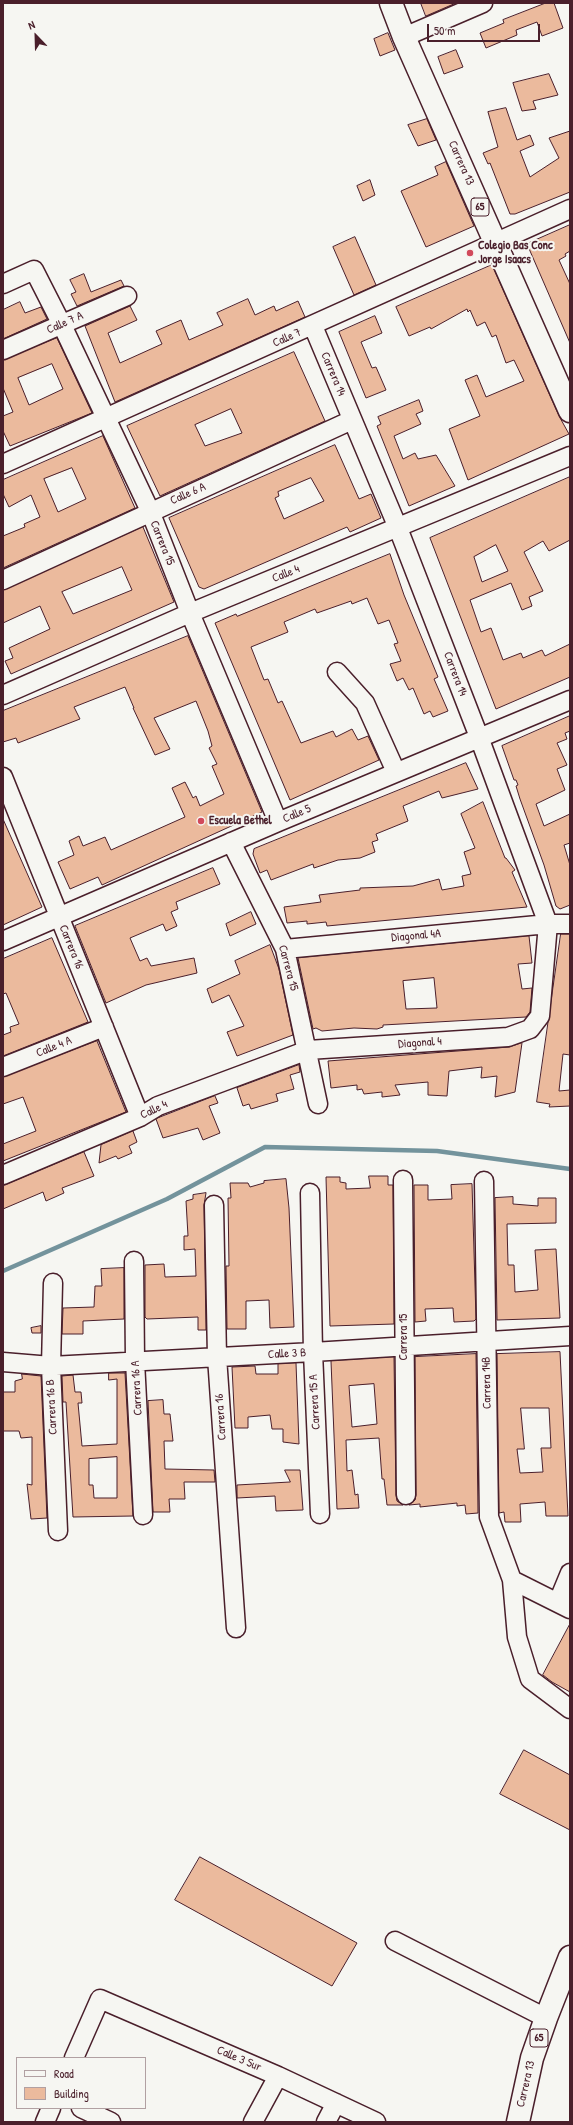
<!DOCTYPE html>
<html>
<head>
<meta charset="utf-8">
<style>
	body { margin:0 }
	#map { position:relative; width:573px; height:2125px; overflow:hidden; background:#f6f6f2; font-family:"Patrick Hand",sans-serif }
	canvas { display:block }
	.frame { position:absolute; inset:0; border:4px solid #4a1f2b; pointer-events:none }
	.legend { position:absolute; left:16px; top:2057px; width:130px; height:52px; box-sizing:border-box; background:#f6f6f2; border:1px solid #b1a0a2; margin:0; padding:5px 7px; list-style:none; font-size:12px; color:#4a1f2b }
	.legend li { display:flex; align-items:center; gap:8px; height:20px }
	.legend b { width:20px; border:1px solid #b1a0a2 }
	.north { position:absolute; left:16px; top:16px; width:40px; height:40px; -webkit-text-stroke:3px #f6f6f2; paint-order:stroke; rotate:337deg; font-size:11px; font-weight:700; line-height:16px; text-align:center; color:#4a1f2b }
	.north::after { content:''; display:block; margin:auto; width:14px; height:18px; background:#4a1f2b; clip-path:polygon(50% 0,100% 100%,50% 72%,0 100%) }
	.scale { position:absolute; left:427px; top:24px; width:113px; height:18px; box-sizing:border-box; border:2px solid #4a1f2b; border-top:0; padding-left:5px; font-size:12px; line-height:14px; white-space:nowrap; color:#4a1f2b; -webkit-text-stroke:3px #f6f6f2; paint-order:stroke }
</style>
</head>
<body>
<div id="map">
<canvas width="573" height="2125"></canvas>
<div class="frame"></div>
<ul class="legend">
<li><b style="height:5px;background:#f6f6f2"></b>Road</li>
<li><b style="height:11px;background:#ebba9d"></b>Building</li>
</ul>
<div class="north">N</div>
<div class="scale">50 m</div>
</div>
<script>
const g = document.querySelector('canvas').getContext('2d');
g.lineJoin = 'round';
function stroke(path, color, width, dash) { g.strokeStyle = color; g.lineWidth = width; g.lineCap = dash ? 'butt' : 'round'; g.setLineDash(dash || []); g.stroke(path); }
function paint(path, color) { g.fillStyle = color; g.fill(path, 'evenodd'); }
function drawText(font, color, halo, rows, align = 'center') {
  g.font = font + ' "Patrick Hand",sans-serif'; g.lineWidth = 4; g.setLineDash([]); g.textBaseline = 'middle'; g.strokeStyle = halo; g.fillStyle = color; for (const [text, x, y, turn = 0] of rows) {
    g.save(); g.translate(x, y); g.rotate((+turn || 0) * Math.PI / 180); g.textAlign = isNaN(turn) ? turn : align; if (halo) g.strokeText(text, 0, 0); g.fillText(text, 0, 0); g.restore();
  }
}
stroke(new Path2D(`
	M3,1271L167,1199L265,1147L437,1151L570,1169`), '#73939c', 4.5);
const building = new Path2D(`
	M421,3H456L426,16Z
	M546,3H554L563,28L542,36L537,22L516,30L517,35L486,48L480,33L504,23L503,20Z
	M388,33L395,50L380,56L374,39Z
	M456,50L463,67L444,74L438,57Z
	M549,74L558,95L533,101L536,109L522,111L513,83Z
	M506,108L517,140L530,135L534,145L520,151L530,177L559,158L549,138L570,131V192L515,214H510L490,163L488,164L483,153L498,147L488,112Z
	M427,119L436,140L418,146L408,125Z
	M446,162L474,226L426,247L401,191L438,175L435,167Z
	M370,180L375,195L363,201L357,186Z
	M570,225V251L565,254L566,256L559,260L570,284V343L527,244Z
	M355,237L376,285L354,295L333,247Z
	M492,265L559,416L569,434L468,480L449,429L480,416L465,380L477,375L486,397L524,381L514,360L506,363L496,335L492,337L485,322L477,326L470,310L468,312L467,309L431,329L430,327L409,336L396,307Z
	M84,274L91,292L121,280L124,286L77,306L71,294L76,292L70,280Z
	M248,299L255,315L274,306L276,311L298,301L305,317L115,402L85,326L130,306L137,320L108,333L120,363L162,344L156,331L181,320L189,340L223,325L217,313Z
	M20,302L25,313L41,307L47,319L3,339V310Z
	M375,316L382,333L361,342L372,368L376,367L386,390L366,398L339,332Z
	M57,338L92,413L10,446L3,431V416L13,412L3,388V360ZM52,364L63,389L29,405L18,378Z
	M294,352L325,421L160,496L127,426ZM231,409L242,433L205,446L195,425Z
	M419,400L423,411L416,414L421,424L394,436L403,459L415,453L418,459L436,455L455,486L409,506L377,426L381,424L378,417Z
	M103,436L135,508L3,568V536L25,527L24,524L40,517L31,495L9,507L3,494V480ZM72,468L86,499L58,512L44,479Z
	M335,445L359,499L371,494L381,518L350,532L347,527L204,589L199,587L169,518ZM311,478L324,501L284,519L275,498L279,496L278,492Z
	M570,477V540L549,551L543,541L524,552L543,591L529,597L532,606L522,610L511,583L470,600L481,632L491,628L503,660L521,653L523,658L542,650L545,656L570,644V677L496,709L430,538ZM496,545L508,571L482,582L474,557Z
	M143,527L174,602L11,674L5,661L13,658L9,648L50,629L40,606L3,623V590ZM122,567L132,590L73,614L62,592Z
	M390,554L404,595L438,677L434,679L448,711L433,717L430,711L424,714L413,688L409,690L403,678L397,681L390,664L401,661L394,644L398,643L389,620L378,624L367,598L352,604L351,601L317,613L315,609L284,622L288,632L251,647L264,680L268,679L278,703L282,701L301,743L333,731L336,737L352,729L358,740L368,736L379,760L290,800L215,623L236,614L237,616Z
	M188,636L262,812L102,885L98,877L70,889L58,862L74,855L69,841L79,836L83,846L105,837L111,850L185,817L172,788L185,782L193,798L196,796L200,806L224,794L212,766L217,764L209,748L212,746L208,731L196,701L154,718L170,749L155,755L133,708H134L125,687L74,707L80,719L18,743L16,738L3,742V711Z
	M570,716V731L565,733L567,739L557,743L567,765L557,769L565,790L536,804L544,826L570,814V843L564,845L570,865V905L560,909L556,906L544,865L520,799L516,786L518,785L516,780H514L502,746Z
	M466,763L478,789L442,798L439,791L403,806L408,821L376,834L378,840L372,842L375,852L360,858L338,860L314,868L313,864L271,880L267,870L260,873L253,854L254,849Z
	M483,802L505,858H506L515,870L512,872L527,907L327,926L326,922L307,924V921L287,923L284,907L321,902L319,895L360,890V888L413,886L439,879L442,890L464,886L462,876L471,874L464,852L475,848L461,814Z
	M3,819L42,907L3,925Z
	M213,868L220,884L176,902L178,909L171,912L177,926L166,931L163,924L130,938L140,961L147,958L151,966L194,958L197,973L146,985L106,1003L75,926Z
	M251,912L256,924L230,936L226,924Z
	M561,934H570V1055L563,1054L559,1091L570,1090V1106L549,1107L550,1104L537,1102Z
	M529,936L532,963L518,964L522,989L532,988L530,1012L526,1017L383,1025V1027L377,1029L354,1028L322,1031L316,1028L313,1029L298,958ZM434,978L437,1008L406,1009L403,981Z
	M52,938L88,1022L3,1056V1035L11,1032L10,1027L19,1024L6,993L3,994V959Z
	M270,945L279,969L293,1035L237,1056L227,1032L244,1026L229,995L212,1003L207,989L240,974L235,961Z
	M97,1041L126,1112L3,1161V1144L36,1131L23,1097L3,1104V1077Z
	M522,1043L515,1092L495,1097L497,1076L481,1078L482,1067L449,1071L447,1096L428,1095V1082L395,1085L400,1095L382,1097V1092L364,1094L362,1089L357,1090V1085L331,1088L328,1061L509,1047Z
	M299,1065L300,1072L290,1075L294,1089L276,1094L278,1101L251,1109L249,1104L243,1106L237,1088Z
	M215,1096L218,1103L209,1106L220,1133L203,1140L198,1128L163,1138L156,1119Z
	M133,1131L137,1142L129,1146L132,1153L118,1159L116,1156L99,1163L101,1145Z
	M84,1152L94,1176L62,1188L64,1193L46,1201L43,1192L3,1209V1186Z
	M369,1176H388V1185H393L394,1324L330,1326L326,1177H340V1182L346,1183V1189L370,1188Z
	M286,1179L289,1208L294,1327L270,1328L269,1300L246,1301V1329H227L226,1266H229L228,1198H231L230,1183H248L250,1187L264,1183V1181Z
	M472,1184L476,1319L474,1321L454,1322L453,1308L425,1309L426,1321L415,1322L414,1185H428V1200L452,1199L451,1185Z
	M206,1193L204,1205L206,1330H198V1317L147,1319L145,1317V1265L164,1264L165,1277L196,1276L195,1249L184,1250V1236H188L186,1201L193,1199V1195Z
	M513,1197V1204L538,1206V1198H556V1223L507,1224L508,1265H514L515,1292L538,1290L535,1250L556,1249L560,1318L497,1320L495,1198Z
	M124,1268V1319L83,1321V1334H62L63,1308L94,1307L95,1286H102L101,1269Z
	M41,1326V1333H32L31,1328Z
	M560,1352L568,1516H546L545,1502L520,1504L521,1522H505L504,1512L499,1513L497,1354ZM521,1408H549L551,1448H541L543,1472L520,1473L517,1449H524Z
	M476,1354L478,1513L466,1514L465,1505L457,1506V1503L420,1507V1504L409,1505L415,1500L416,1495L415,1357Z
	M394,1357L396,1495L397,1501L403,1505H387L384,1479H382L379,1438L346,1440L347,1471L352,1470L355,1495L358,1494L359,1508L337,1509L331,1361ZM374,1384L377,1424L352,1427L349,1386Z
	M296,1363L299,1444L283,1442V1429H272L270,1415L248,1417V1428H235L232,1367L255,1366L256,1374H278V1364Z
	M109,1373H125L133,1516L73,1517L66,1402H63L62,1376L73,1375L75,1392H81L82,1403H78L82,1446L117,1444V1379L109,1380ZM117,1457V1498H94L93,1485H89V1459Z
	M22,1374L41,1376L47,1518L31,1519L27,1484L32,1485V1437L21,1438L19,1431H3V1392H15V1381L22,1379Z
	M163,1400L164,1414H170L173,1441H164L165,1469L214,1470L215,1482H184L185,1499H169L170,1512H153L148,1401Z
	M285,1470H300L303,1510L276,1511L275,1496L237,1498V1485L290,1482Z
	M570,1624V1692L552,1682L543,1675Z
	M524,1750L570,1775V1830L500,1794Z
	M200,1857L357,1943L332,1986L175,1900Z`);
paint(building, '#ebba9d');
stroke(building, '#4a1f2b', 1);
const minor = new Path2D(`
	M404,37L483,3
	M3,284L34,270L62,325L150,511L190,613L278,822
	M3,350L127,296
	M3,464L570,209
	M3,580L352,420
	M337,672L365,703L396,772
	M3,695L190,613L570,456
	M3,777L140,1117
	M231,842L285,949L318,1104
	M3,941L278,822L570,700
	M285,949L548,924H570
	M3,1067L104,1027
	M3,1175L140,1117L158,1106L308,1050L508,1037L530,1029L540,1016L548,924L479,737L398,528L313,326
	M403,1180L406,1495
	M484,1181L489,1517L512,1580L517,1637L530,1679L570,1709
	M310,1193L313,1352L320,1514
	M214,1205L217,1357L236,1628
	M134,1261L135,1361L143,1515
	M53,1283L51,1366L58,1531
	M3,1362L51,1366L313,1352L570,1336
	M512,1580L570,1609
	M558,1602L570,1573
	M395,1941L546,2018
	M74,2058L100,1999L278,2076L376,2122
	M81,2108L111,2122
	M45,2122L51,2108
	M253,2122L278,2076
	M326,2122L336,2103`);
const major = new Path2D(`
	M391,3L404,37L570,411
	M518,2122L532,2058L546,2018L570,1957`);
stroke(minor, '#4a1f2b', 21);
stroke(major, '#4a1f2b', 25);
stroke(minor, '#f6f6f2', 18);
stroke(major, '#f6f6f2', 22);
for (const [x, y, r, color] of [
	[470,253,4,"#d1495b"],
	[201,821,4,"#d1495b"]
]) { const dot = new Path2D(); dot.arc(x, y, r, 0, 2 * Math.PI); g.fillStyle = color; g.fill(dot); stroke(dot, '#f6f6f2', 1.5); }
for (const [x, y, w] of [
	[480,207,18],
	[539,2038,18]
]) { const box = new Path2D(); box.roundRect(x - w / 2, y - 9, w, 18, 3); g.fillStyle = '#f6f6f2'; g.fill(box); stroke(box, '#4a1f2b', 1); }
drawText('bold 11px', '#4a1f2b', null, [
	["65",480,207],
	["65",539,2038]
]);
drawText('12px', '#4a1f2b', '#f6f6f2', [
	["Carrera 13",461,163,66],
	["Calle 7 A",65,323,-24],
	["Calle 7",287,338,-24],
	["Carrera 14",333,374,67],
	["Calle 6 A",188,494,-24],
	["Carrera 15",162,543,68],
	["Calle 4",286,574,-22],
	["Carrera 14",455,674,69],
	["Calle 5",297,814,-23],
	["Diagonal 4A",416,936,-5],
	["Carrera 16",71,947,68],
	["Carrera 15",288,968,75],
	["Diagonal 4",420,1043,-4],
	["Calle 4 A",54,1047,-22],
	["Calle 4",154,1110,-26],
	["Carrera 15",404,1337,-90],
	["Calle 3 B",287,1354,-3],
	["Carrera 14B",487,1383,-91],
	["Carrera 16 A",137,1388,-93],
	["Carrera 15 A",315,1402,-93],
	["Carrera 16 B",52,1407,-93],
	["Carrera 16",221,1417,-94],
	["Calle 3 Sur",239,2059,23],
	["Carrera 13",526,2084,-77]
]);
drawText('bold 12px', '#4a1f2b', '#f6f6f2', [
	["Colegio Bas Conc",478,246],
	["Jorge Isaacs",478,260],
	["Escuela Bethel",209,821]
], 'left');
</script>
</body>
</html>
